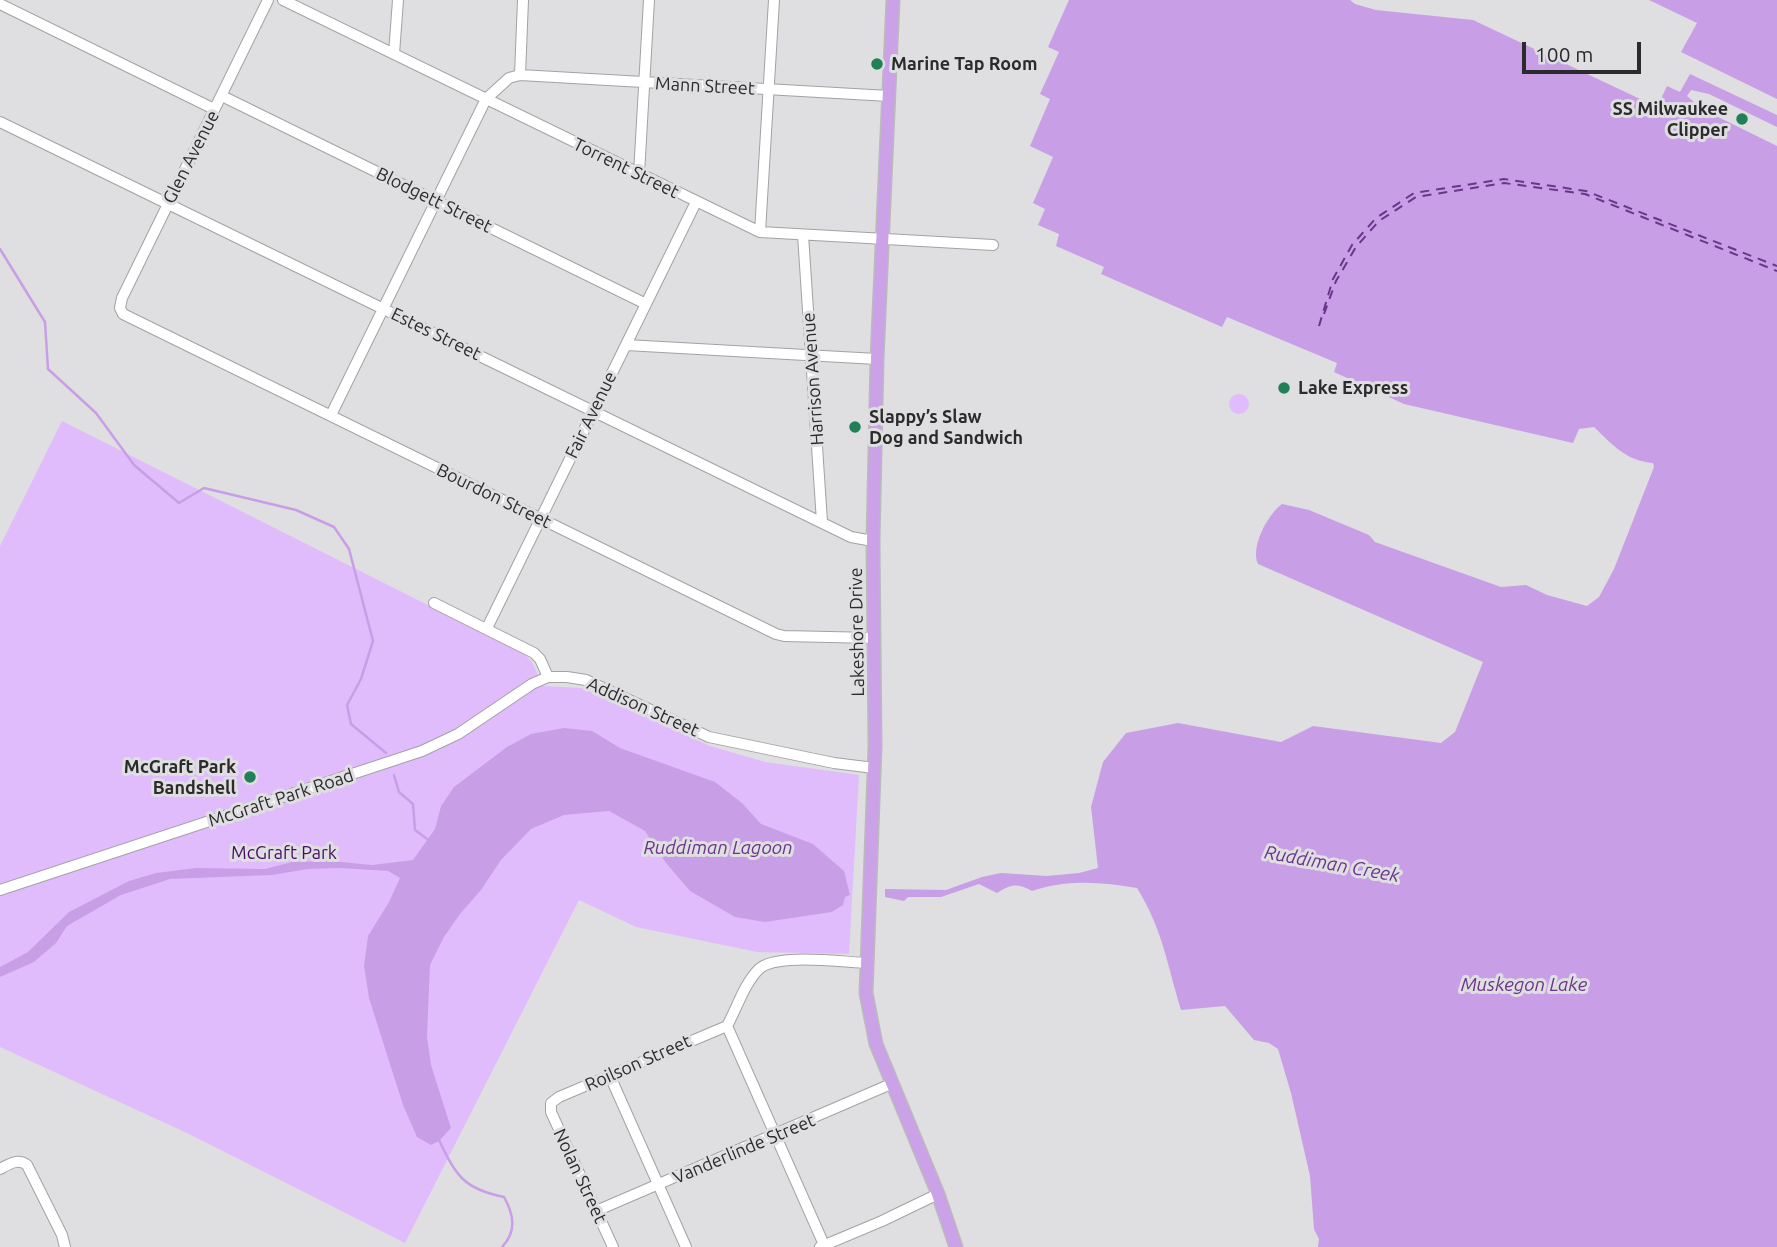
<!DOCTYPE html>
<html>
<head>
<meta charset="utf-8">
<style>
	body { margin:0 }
	#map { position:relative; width:1777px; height:1247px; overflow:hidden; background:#dfdee1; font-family:Ubuntu,sans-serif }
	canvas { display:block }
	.scale { position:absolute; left:1522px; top:42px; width:119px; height:32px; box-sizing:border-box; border:4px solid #2b2b2c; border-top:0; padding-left:9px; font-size:21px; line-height:24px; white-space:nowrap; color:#2b2b2c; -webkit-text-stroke:5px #dfdee1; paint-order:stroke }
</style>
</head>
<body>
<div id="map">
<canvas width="1777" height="1247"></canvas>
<div class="scale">100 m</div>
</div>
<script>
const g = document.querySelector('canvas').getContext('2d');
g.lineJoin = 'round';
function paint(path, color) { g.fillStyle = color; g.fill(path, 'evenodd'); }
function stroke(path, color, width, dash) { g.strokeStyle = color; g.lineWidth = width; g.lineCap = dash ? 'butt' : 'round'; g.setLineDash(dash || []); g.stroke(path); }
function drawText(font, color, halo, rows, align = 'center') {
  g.font = font + ' Ubuntu,sans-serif'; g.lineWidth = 6; g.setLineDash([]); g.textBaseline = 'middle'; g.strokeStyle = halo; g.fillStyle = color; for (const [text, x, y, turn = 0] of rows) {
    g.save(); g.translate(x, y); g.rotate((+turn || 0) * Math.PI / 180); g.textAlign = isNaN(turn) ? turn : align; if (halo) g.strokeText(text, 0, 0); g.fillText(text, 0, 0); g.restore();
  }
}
paint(new Path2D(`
	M1229 404a10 10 0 1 1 20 0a10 10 0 1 1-20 0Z
	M62,421L523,653L532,662L543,686L582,688L710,746L765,762L859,775L849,954L757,952L636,927L579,900L405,1243L189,1134L0,1047V546Z`), '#e1bcfd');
paint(new Path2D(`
	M1069,0H1350L1355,4L1376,10L1473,20L1657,107L1667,86L1680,92L1690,74L1777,115V127L1709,94L1691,90L1687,96L1702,109L1777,146V1247H1318L1319,1239L1314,1229L1310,1176L1291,1093L1278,1049L1269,1043L1254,1040L1225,1006L1181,1010C1167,965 1163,930 1137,888C1103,882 1066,879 1032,891C1017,883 1011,884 997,893L979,884L941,897H908L904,901L885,897V889L946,890L982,877L1001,873L1047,876L1079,873L1098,868L1091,807L1103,762L1126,733L1178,723L1281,742L1313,726L1441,743L1455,732L1483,662L1258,564C1250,547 1268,514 1282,504L1309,510L1369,535L1375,542L1501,587L1526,585L1547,595L1587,606L1599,597L1614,569L1654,467L1653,463C1626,461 1613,445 1594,427L1579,429L1573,443L1404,404L1334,372L1337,363L1227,317L1222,327L1101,274L1104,267L1056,246L1059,234L1038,225L1045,209L1033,203L1053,157L1030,146L1050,99L1040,94L1059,52L1048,47Z
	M1649,0H1777V99L1681,52L1697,23Z
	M564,728L592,731L620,748L715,782L742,803L761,824L813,844L844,871L850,895L845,897L843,905L832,912L765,922L735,917L690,891L666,863L645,831L609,811L564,815L531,829L501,860L481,890L460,914L444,937L430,965L427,1037L431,1065L451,1128L439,1141L431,1145L417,1137L403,1105L369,998L364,966L368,936L389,902L400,878L388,871L339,868L308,869L272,875L170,879L121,895L67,926L56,943L34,962L0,977V967L28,952L69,912L129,881L156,873L196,868L265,869L292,862L331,861L372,865L413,860L435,829L441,806L454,787L507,747L531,734Z`), '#c89fe7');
stroke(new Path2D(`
	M0,249L45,322L48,369L96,413L134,465L179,503L204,488L296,510L334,527L349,549L373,641L361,679L347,705L351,724L386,753
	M394,775L399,792L413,804L415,830L430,841
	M439,1140C456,1176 464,1189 504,1197C514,1215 517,1231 502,1247`), '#c89fe7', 2.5);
stroke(new Path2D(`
	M1324,314L1336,281L1356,247L1379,221L1416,197L1504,183L1585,194L1777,271
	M1319,326L1333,279L1352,245L1376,218L1414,193L1504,179L1586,191L1777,266`), '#6a368a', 2, [9, 7]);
const minor = new Path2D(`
	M268,0L122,298L120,308L123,314L776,634L784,636L874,638
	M283,0L760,232L993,245
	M0,4L214,109
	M394,54L398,0
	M520,75L889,96
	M222,96L646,304
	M0,122L851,537L873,541
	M639,174L649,0
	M760,232L774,0
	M803,235L822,522
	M626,345L877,359
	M331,415L486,99L509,78L520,75L523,0
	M434,603L534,653L540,659L548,677
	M487,628L696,202
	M0,890L422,751L458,734L532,684L548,677H567L586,680L709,737L834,763L874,768
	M610,1076L686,1247
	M0,1169C9,1164 18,1158 27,1165L62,1235L65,1247
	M596,1211L891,1084
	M613,1247L551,1112V1103L559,1097L727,1026
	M820,1247L882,1221L938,1194
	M825,1247L727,1026C737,1008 744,984 759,969C775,953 842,962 866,963`);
const major = new Path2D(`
	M893,0L877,359L873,541L875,746L866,993L876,1044L938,1194L956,1247`);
stroke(minor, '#a3a1a4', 12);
stroke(major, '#bbb', 15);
stroke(minor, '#fff', 10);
stroke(major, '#cba1e7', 12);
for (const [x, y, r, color] of [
	[877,64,7,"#218057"],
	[1742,119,7,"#218057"],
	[1284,388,7,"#218057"],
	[855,427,7,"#218057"],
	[250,777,7,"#218057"]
]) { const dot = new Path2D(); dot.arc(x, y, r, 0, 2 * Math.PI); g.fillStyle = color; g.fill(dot); stroke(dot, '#dfdee1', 2.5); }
drawText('bold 18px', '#2b2b2c', '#dfdee1', [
	["Marine Tap Room",891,64],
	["SS Milwaukee",1728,109,"right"],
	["Clipper",1728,130,"right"],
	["Lake Express",1298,388],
	["Slappy’s Slaw",869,417],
	["Dog and Sandwich",869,438],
	["McGraft Park",236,767,"right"],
	["Bandshell",236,788,"right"]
], 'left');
drawText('18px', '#2b2b2c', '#dfdee1', [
	["Mann Street",705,86,3],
	["Glen Avenue",191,157,-63],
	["Torrent Street",626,168,26],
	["Blodgett Street",434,200,26],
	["Estes Street",436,334,26],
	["Harrison Avenue",813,379,-94],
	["Fair Avenue",591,415,-64],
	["Bourdon Street",494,496,26],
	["Lakeshore Drive",857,632,-91],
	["Addison Street",643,707,24],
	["McGraft Park Road",281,798,-18],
	["Roilson Street",638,1063,-24],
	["Vanderlinde Street",744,1149,-23],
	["Nolan Street",580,1176,65]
]);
drawText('18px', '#460e63', '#dfdee1', [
	["McGraft Park",284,853]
]);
drawText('italic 19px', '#6a368a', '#dfdee1', [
	["Ruddiman Lagoon",718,848],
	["Ruddiman Creek",1332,864,10],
	["Muskegon Lake",1524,985]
]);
</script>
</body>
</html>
